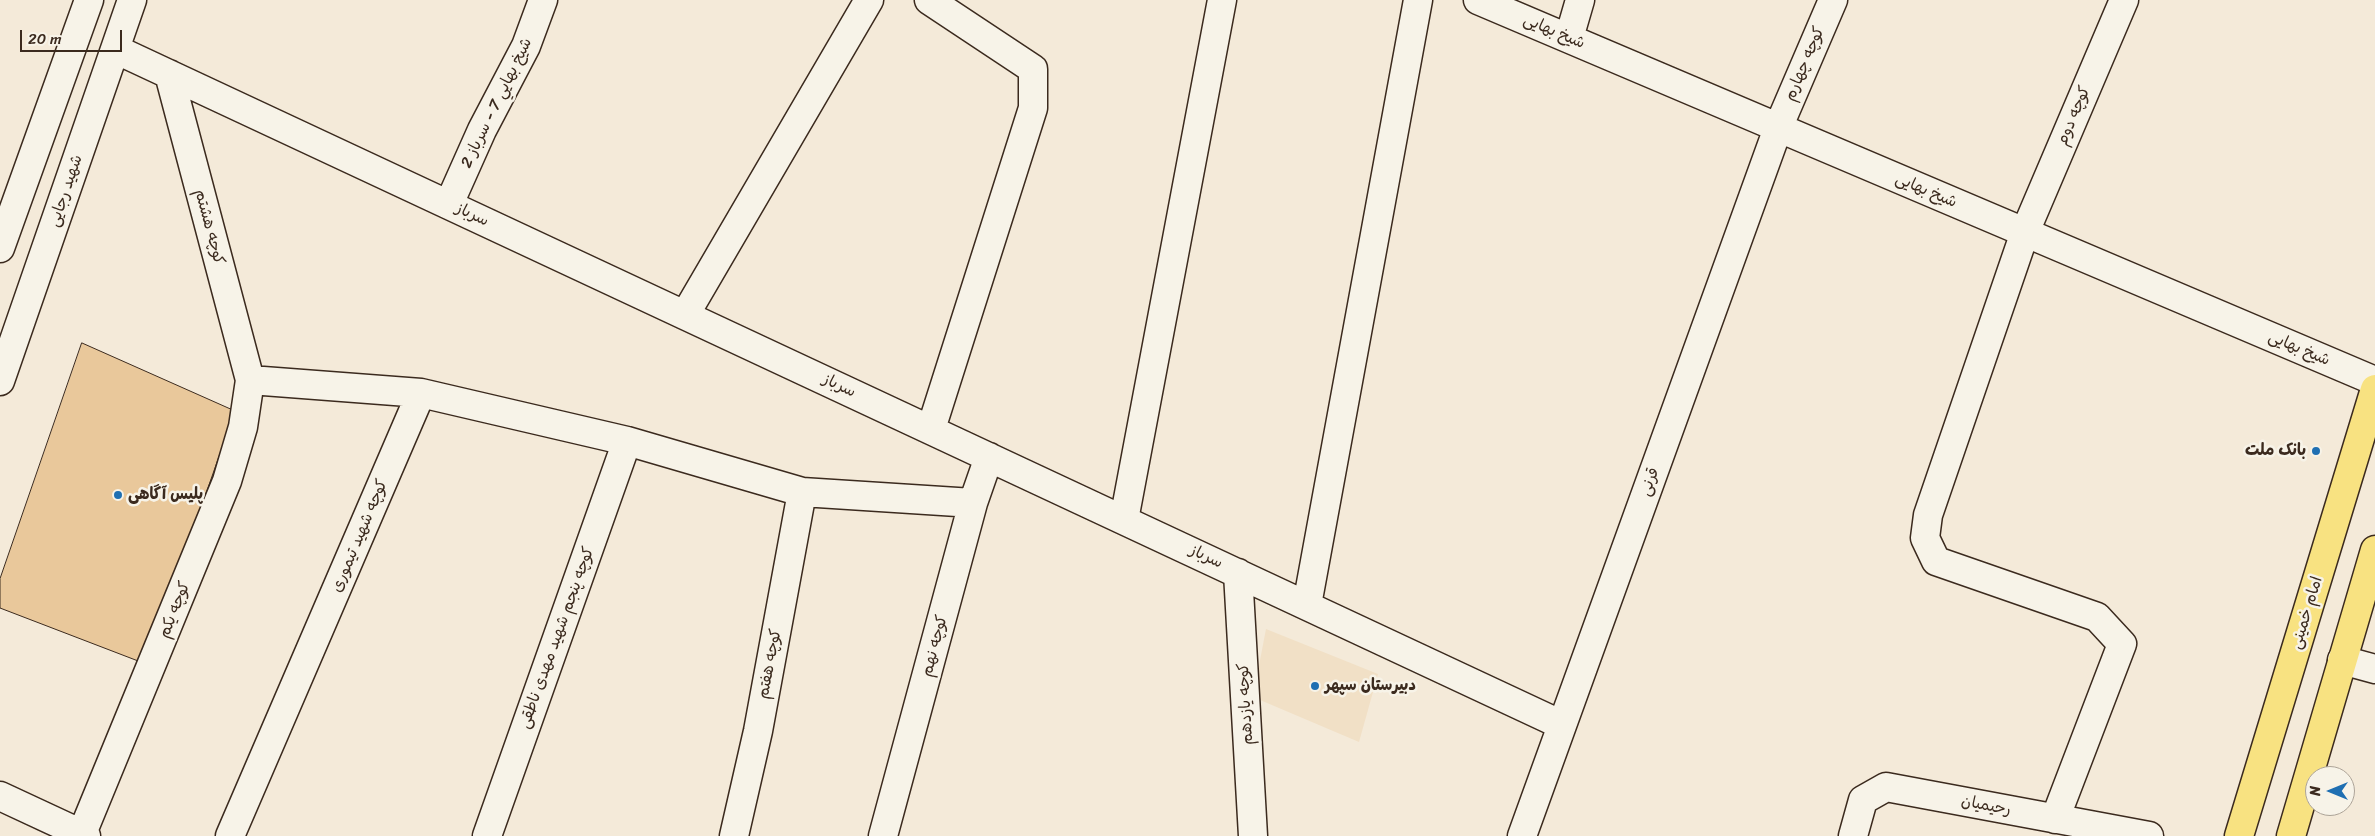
<!DOCTYPE html>
<html>
<head>
<meta charset="utf-8">
<style>
	body { margin:0 }
	#map { position:relative; width:2375px; height:836px; overflow:hidden; background:#f4ead9; font-family:Sriracha,sans-serif }
	canvas { display:block }
	.north { position:absolute; left:2305px; top:766px; width:50px; height:50px; box-sizing:border-box; background:#f7f3e8; border:1px solid #aca397; border-radius:50%; rotate:270deg; font-size:14px; font-weight:700; line-height:20px; text-align:center; color:#3b2a1e }
	.north::after { content:''; display:block; margin:auto; width:18px; height:22px; background:#1f6fb2; clip-path:polygon(50% 0,100% 100%,50% 72%,0 100%) }
	.scale { position:absolute; left:20px; top:30px; width:102px; height:22px; box-sizing:border-box; border:2px solid #3b2a1e; border-top:0; padding-left:6px; font-size:15px; line-height:18px; white-space:nowrap; color:#3b2a1e; -webkit-text-stroke:4px #f7f3e8; paint-order:stroke }
</style>
</head>
<body>
<div id="map">
<canvas width="2375" height="836"></canvas>
<div class="north">N</div>
<div class="scale">20 m</div>
</div>
<script>
const g = document.querySelector('canvas').getContext('2d');
g.lineJoin = 'round';
function paint(path, color) { g.fillStyle = color; g.fill(path, 'evenodd'); }
function stroke(path, color, width, dash) { g.strokeStyle = color; g.lineWidth = width; g.lineCap = dash ? 'butt' : 'round'; g.setLineDash(dash || []); g.stroke(path); }
function drawText(font, color, halo, rows, align = 'center') {
  g.font = font + ' Sriracha,"Playpen Sans Arabic",sans-serif'; g.lineWidth = 5; g.setLineDash([]); g.textBaseline = 'middle'; g.strokeStyle = halo; g.fillStyle = color; for (const [text, x, y, turn = 0] of rows) {
    g.save(); g.translate(x, y); g.rotate((+turn || 0) * Math.PI / 180); g.textAlign = isNaN(turn) ? turn : align; if (halo) g.strokeText(text, 0, 0); g.fillText(text, 0, 0); g.restore();
  }
}
paint(new Path2D(`
	M1266,629L1378,674L1359,742L1253,697Z`), '#f1e0c6');
const building = new Path2D(`
	M82,343L235,411L146,664L0,608V579Z`);
paint(building, '#e9c89b');
stroke(building, '#3b2a1e', 1);
const minor = new Path2D(`
	M929,0L1033,69V108L931,429
	M1478,0L2375,381
	M1569,38L1580,0
	M115,49L1562,725
	M449,204L482,130L526,46L543,0
	M0,248L89,0
	M685,315L869,0
	M0,381L132,0
	M421,393L627,441L802,492L973,503
	M1124,520L1222,0
	M1238,573L1253,836
	M1307,605L1418,0
	M2342,660L2375,669
	M0,796L86,836
	M2055,819L2122,644L2097,617L1936,561L1925,538L1928,515L2025,232L2124,0
	M81,836L227,481L243,427L250,380L169,74
	M230,836L421,393L250,380
	M487,836L627,441
	M734,836L758,731L802,492
	M883,836L973,503L989,457
	M1522,836L1778,128L1833,0
	M1853,836L1863,800L1886,787L2149,836`);
const major = new Path2D(`
	M2239,836L2375,389
	M2291,836L2375,550`);
stroke(minor, '#3b2a1e', 31);
stroke(major, '#3b2a1e', 31);
stroke(minor, '#f7f3e8', 28);
stroke(major, '#f8e281', 28);
for (const [x, y, r, color] of [
	[2316,451,5,"#1f6fb2"],
	[118,495,5,"#1f6fb2"],
	[1315,686,5,"#1f6fb2"]
]) { const dot = new Path2D(); dot.arc(x, y, r, 0, 2 * Math.PI); g.fillStyle = color; g.fill(dot); stroke(dot, '#f7f3e8', 2); }
drawText('16px', '#3b2a1e', '#f7f3e8', [
	["شیخ بهایی",1554,32,23],
	["کوچه چهارم",1805,64,-67],
	["شيخ بهايي 7 - سرباز 2",497,103,-64],
	["کوچه دوم",2074,116,-67],
	["شهید رجایی",66,191,-71],
	["شیخ بهایی",1926,191,23],
	["سرباز",472,215,25],
	["کوچه هشتم",209,227,75],
	["شیخ بهایی",2299,349,23],
	["سرباز",839,386,25],
	["قرنی",1650,482,-70],
	["کوچه شهید تیموری",360,536,-67],
	["سرباز",1206,557,25],
	["کوچه یکم",175,610,-68],
	["امام خمینی",2307,613,-73],
	["کوچه پنجم شهید مهدی ناطقی",557,638,-70],
	["کوچه نهم",935,646,-75],
	["کوچه هفتم",770,664,-79],
	["کوچه یازدهم",1246,704,-93],
	["رحیمیان",1986,806,11]
]);
drawText('bold 16px', '#3b2a1e', '#f7f3e8', [
	["بانک ملت",2306,451,"right"],
	["پلیس آگاهی",128,495],
	["دبیرستان سپهر",1325,686]
], 'left');
</script>
</body>
</html>
